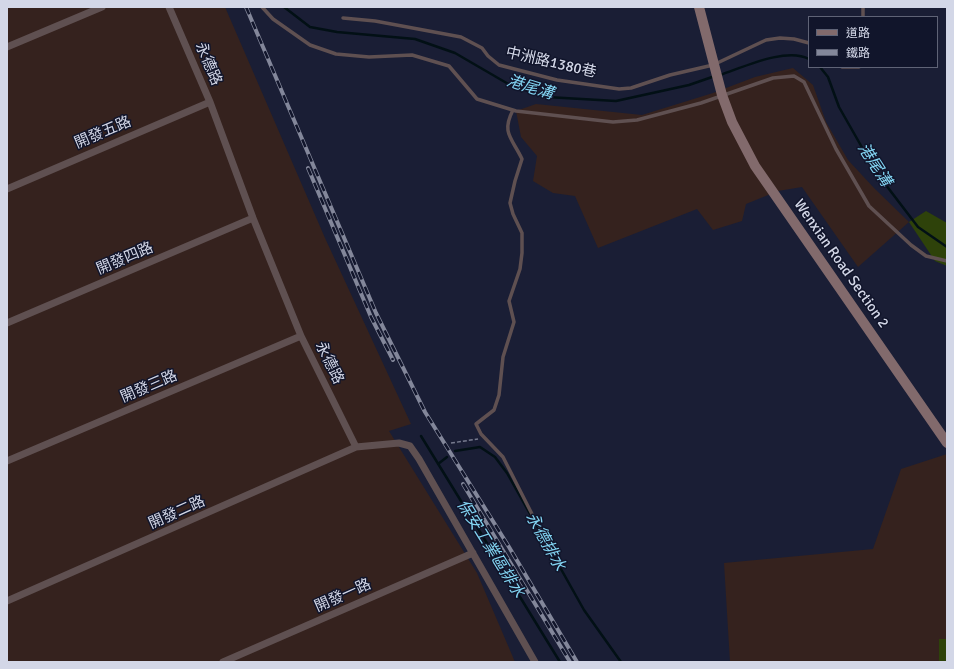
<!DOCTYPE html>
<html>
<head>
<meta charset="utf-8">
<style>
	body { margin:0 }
	#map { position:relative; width:954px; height:669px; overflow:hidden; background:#1a1e35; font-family:Signika,"Noto Sans TC",sans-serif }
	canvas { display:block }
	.frame { position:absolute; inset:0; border:8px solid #d3d7e7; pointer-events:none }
	.legend { position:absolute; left:808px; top:16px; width:130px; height:52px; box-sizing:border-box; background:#11152b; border:1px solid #5f6376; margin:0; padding:5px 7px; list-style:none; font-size:12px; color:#d3d7e7 }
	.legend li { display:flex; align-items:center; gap:8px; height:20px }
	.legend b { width:20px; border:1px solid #5f6376 }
</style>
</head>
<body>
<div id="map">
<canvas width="954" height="669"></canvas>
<div class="frame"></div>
<ul class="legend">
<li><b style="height:5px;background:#826a6c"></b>道路</li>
<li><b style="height:5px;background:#83879a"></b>鐵路</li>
</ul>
</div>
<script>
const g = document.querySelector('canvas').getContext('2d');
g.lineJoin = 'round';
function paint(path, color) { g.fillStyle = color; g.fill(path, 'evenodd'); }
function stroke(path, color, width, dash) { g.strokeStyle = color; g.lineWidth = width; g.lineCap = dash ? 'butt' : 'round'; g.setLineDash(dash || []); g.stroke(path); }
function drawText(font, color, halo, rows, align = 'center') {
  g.font = font + ' Signika,"Noto Sans TC",sans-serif'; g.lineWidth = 3; g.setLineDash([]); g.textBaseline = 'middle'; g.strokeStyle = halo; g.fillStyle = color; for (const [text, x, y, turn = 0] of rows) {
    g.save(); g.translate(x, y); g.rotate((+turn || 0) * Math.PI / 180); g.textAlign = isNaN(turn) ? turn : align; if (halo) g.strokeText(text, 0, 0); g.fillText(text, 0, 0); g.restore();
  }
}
paint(new Path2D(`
	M7,7H225L325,238L411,424L389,431L477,573L515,662H7Z
	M793,68L813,85L826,122L848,160L874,188L909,222L858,267L802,187L778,191L746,204L742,221L713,230L697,209L598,248L575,196L553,193L533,181L537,156L521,137L516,111L536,104L642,115L713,93L755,77Z
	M947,454V639H939V662H730L724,563L873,549L901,469Z`), '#35221e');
paint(new Path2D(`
	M926,211L947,223V266L935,261L909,222Z
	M939,639H947V662H939Z`), '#2e420a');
stroke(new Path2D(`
	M284,7L310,27L337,32L415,39L455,53L510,85L547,97L616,101L689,85L715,76
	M820,67L828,77L839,107L876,172L918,227L947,247
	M720,75C744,67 786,47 809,59
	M421,436L560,662
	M455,451L480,447L495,457L507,473L584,610L621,662
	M438,464L447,457`), '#021015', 2.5);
stroke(new Path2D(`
	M451,443L478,439`), '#767a8e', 1.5, [4, 2]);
stroke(new Path2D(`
	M262,7L273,19L310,45L336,54L369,57L412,55L449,66L477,99L516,111L613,122L637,120L701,103L773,78L794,76L804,82L836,149L869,206L911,245L926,256L947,261
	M863,17V7
	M343,18L375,21L461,37L482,48L488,56L499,65L557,80L619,89L631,88L670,75L713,65L766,40L780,38L794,39L809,43
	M842,67H859
	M513,110C501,133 512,138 522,159L515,181L510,203L513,214L522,233V253L520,269L509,301L514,322L503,357L499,395L494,410L476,424L481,434L503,457L534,518L557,553`), '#5f5051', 3.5);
stroke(new Path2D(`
	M169,7L210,102L253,218L301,336L356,447L399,443L410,446L419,459L535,662
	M7,47L102,7
	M7,189L210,102
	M7,323L253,218
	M7,461L301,336
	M7,601L356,447
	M223,662L473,553`), '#5f5051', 7);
stroke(new Path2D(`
	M699,7L722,95L732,122L755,166L947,443`), '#826a6c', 10);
const rail = new Path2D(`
	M246,7L376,313L425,412L509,547L577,662
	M308,168L371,317L393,360
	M463,484L570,662`);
stroke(rail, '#83879a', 4);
stroke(rail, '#11152b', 2.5, [8]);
drawText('15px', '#d3d7e7', '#11152b', [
	["中洲路1380巷",551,63,13],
	["永德路",208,64,67],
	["開發五路",103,133,-23],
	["開發四路",125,259,-23],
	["Wenxian Road Section 2",841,264,55],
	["永德路",329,363,64],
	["開發三路",149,387,-23],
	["開發二路",177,513,-24],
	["開發一路",343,596,-24]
]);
drawText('italic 16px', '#83d5f3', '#11152b', [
	["港尾溝",530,88,17],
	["港尾溝",874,165,57],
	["永德排水",545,542,61],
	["保安工業區排水",490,549,58]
]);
</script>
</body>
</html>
